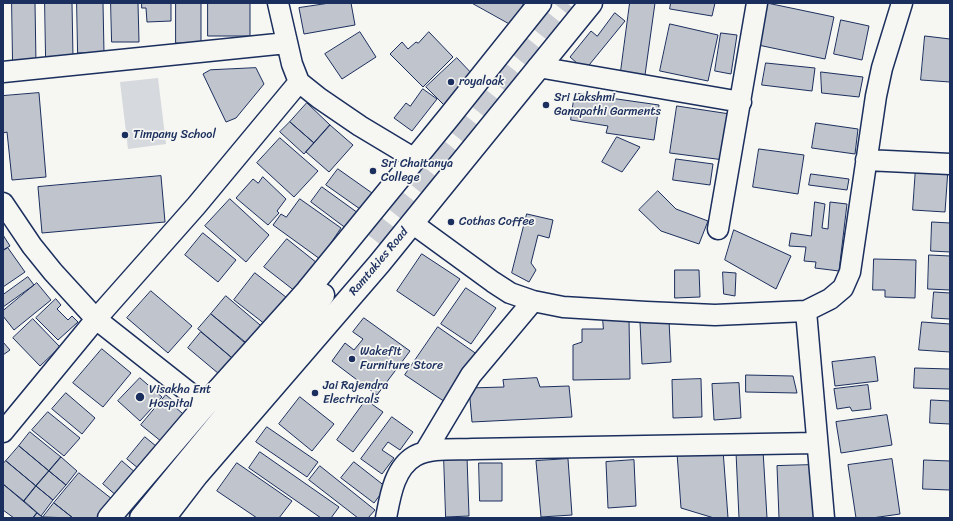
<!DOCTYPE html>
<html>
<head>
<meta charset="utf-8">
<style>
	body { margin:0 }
	#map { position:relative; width:953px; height:521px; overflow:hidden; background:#f6f6f2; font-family:Sriracha,sans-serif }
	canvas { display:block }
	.frame { position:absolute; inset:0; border:4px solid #1b2f5e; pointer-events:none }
</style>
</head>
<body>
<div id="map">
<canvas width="953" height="521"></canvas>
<div class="frame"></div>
</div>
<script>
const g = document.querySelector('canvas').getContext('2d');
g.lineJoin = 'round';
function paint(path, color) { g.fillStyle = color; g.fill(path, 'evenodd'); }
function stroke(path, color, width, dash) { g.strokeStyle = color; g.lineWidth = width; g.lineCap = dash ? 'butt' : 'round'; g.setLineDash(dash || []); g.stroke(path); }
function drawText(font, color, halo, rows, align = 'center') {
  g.font = font + ' Sriracha,sans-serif'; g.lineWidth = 3.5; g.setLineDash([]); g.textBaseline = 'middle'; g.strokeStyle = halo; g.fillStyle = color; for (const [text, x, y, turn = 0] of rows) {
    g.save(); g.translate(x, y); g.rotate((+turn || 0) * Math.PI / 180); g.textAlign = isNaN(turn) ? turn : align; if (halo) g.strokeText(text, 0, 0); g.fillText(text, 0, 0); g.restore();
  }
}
paint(new Path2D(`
	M158,78L166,144L128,149L120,82Z`), '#d6d9dd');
const building = new Path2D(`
	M12,3H35L36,64L13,65Z
	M45,3H72L73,58L46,59Z
	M77,3H103L104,53H78Z
	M111,3H138L139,42H112Z
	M142,3H171V21L147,22L146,8H142Z
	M176,3H201V44L176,43Z
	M208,3H250V36H208Z
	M330,3H351L355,25L304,34L299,8Z
	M472,3H524L512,25Z
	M630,3H655L645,75L621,71Z
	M671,3H715L712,16L670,9Z
	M767,3L834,17L825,59L758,45Z
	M615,13L625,21L585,70L570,57L591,31L597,36Z
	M841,20L869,26L862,60L834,54Z
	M670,24L718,35L708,81L660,71Z
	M360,32L376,57L342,79L325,54Z
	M429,32L453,57L423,87L390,54L402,42L408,49L416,42L418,43Z
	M721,33L737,35L731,74L715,71Z
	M925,36L950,39V82L921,80Z
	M457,58L475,77L445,106L426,87Z
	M766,63L815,68L812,91L762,85Z
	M256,68L264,84L236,118L226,122L203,74L210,70Z
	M821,72L863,77L859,97L822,93Z
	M423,89L437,99L412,131L394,118L406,103L410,106Z
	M39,93L46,177L12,180L7,132L3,133V96Z
	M575,93L659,105L654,140L606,133L608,126L571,120Z
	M307,103L330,125L314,143L290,122Z
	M677,106L730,114L724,160L670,153Z
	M290,122L314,143L304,154L280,132Z
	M816,123L858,129L855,154L812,148Z
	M330,125L353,145L329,172L306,152Z
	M617,137L640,147L622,172L602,162Z
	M280,138L318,171L294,197L257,163Z
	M759,149L804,155L798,194L753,187Z
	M676,159L713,164L710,185L673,180Z
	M916,167L948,169L945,212L913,210Z
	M338,169L372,193L360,209L326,185Z
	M811,174L849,179L847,190L809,185Z
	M161,176L165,222L42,233L38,187Z
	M263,177L286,199L277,211L279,213L268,225L236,198L253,179L258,183Z
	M322,187L358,213L347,229L311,202Z
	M658,191L676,209L708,221L699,244L661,231L639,210Z
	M230,199L269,235L246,262L205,226Z
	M300,199L341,228L320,259L273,225L281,214L286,217Z
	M815,202L825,204L822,228L828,229L830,202L847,204L839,271L815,268L816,262L804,261L806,247L789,246L791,233L811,236Z
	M527,214L553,220L549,238L538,235L531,263L536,270L529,282L512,273Z
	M932,222L950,223V252L931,251Z
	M734,230L791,256L776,289L725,260Z
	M203,233L236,260L218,282L185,255Z
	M3,235L10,246L3,250Z
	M287,239L322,267L300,295L264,267Z
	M8,248L25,272L3,287V251Z
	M422,254L460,279L434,316L397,291Z
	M929,255L950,256V290L928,289Z
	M874,259L916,260L915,298L885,297V290H873Z
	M675,270H699L700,297L675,298Z
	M723,272L736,273L735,296L724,294Z
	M255,273L291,301L270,328L234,300Z
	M28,277L34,285L3,307V295Z
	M37,283L51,300L14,330L3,316V311Z
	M466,288L496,308L471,344L441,324Z
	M151,291L192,326L168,353L127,318Z
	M934,292L950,293V319L932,318Z
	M226,296L266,330L251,348L211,314Z
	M56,299L61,305L57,309L68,320L72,316L78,322L58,340L36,318Z
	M211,314L250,346L237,362L198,329Z
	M364,318L410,351L377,395L332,361L345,343L354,350L363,339L353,332Z
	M33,319L60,347L40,366L13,338Z
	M603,319H629L630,379L573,380V345L582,342V329H603Z
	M669,320L671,362L642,364L640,322Z
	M922,322L950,324V352L919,350Z
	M438,327L481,357L448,404L405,375Z
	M201,332L238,363L225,379L188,348Z
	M3,342L10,350L3,355Z
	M102,349L131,373L103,407L73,383Z
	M875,357L878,381L835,386L832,362Z
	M915,368L950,369V389L914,388Z
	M746,375L793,376L797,393L746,392Z
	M140,378L162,397L140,421L118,401Z
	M537,378L540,387L569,386L572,417L472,422L469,388L504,387L503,380Z
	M701,379L702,417L673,418L672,380Z
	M739,383L741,418L714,420L712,384Z
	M868,385L871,409L852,411L850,407L837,409L834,389Z
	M66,393L95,418L82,434L52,409Z
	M166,395L177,404L175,407L189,419L167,446L141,425Z
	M300,397L334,424L312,451L279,424Z
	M366,400L383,412L353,452L337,440Z
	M931,400L950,401V424L930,423Z
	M48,412L80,438L64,456L32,430Z
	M887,415L892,445L841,453L836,422Z
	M392,417L413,432L400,450L388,442L382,450L394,458L382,474L361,459Z
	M267,427L318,462L307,477L256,442Z
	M30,432L61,457L49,471L19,446Z
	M145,437L162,451L144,473L127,459Z
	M19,446L49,471L36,486L6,461Z
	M723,450L728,518H714L681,508L677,453Z
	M763,450L767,518H739L736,452Z
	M260,452L339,507L331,518H321L249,468Z
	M61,457L77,471L66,485L49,471Z
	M444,457H467L469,516L446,517Z
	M568,459L572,515L541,517L536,461Z
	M892,459L900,514L872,518H856L848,465Z
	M634,460L636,506L608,508L606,462Z
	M924,460L950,461V490L923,489Z
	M6,461L36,486L24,501L3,484V464Z
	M122,461L137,474L118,497L103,484Z
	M354,462L386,487L374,503L341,478Z
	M237,463L292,501L279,518H257L217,491Z
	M479,463H502V501H480Z
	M812,465L815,518H779L777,466Z
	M320,466L375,510L368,518H358L309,480Z
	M49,471L66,485L53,500L36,486Z
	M79,473L117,503L105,518H73L54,503Z
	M3,484L37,513L33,518H14L3,510Z
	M36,486L53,500L41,516L24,501Z
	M54,503L73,518L43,517Z
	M37,513L41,516L44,518H33Z`);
paint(building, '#c0c4cd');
stroke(building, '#1b2f5e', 1);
stroke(new Path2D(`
	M377,242L567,3`), '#caced4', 22, [22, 11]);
const minor = new Path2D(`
	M278,3L292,64L299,82L319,98L360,126L415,159
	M538,67L741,102
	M3,72L287,43
	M866,160L950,164
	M3,203L32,246L53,272L96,319L205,405
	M412,223L493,282L510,293L533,301L563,307L646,312L715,315L806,311
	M718,229L757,3
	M3,432L96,319L196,206L299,82
	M425,452L471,375L533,301
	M386,518C390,497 394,468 415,456C431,447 455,450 473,449L816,443
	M824,518L806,311L830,299L843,288L850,272L876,96L882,68L902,3`);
const major = new Path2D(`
	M109,518L219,389L307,291L449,117L540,3
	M141,518L276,354L323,295
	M164,518L197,475L379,264L591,3`);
stroke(minor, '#1b2f5e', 23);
stroke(major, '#1b2f5e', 25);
stroke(minor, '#f6f6f2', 20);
stroke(major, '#f6f6f2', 22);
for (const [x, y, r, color] of [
	[451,82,4,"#1b2f5e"],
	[546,105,4,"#1b2f5e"],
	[125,135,4,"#1b2f5e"],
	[373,171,4,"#1b2f5e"],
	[451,222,4,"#1b2f5e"],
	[352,359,4,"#1b2f5e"],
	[315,393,4,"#1b2f5e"],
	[140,397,5,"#1b2f5e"]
]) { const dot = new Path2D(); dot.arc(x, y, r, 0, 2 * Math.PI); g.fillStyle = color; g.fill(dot); stroke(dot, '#f6f6f2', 1.5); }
drawText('12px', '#1b2f5e', '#f6f6f2', [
	["royaloak",459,82],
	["Sri Lakshmi",554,98],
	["Ganapathi Garments",554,112],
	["Timpany School",133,135],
	["Sri Chaitanya",381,164],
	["College",381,178],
	["Cothas Coffee",459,222],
	["Wakefit",360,352],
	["Furniture Store",360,366],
	["Jai Rajendra",323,386],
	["Electricals",323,400],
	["Visakha Ent",149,390],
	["Hospital",149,404]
], 'left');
drawText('12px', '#1b2f5e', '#f6f6f2', [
	["Ramtakies Road",379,262,-50]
]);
</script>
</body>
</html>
